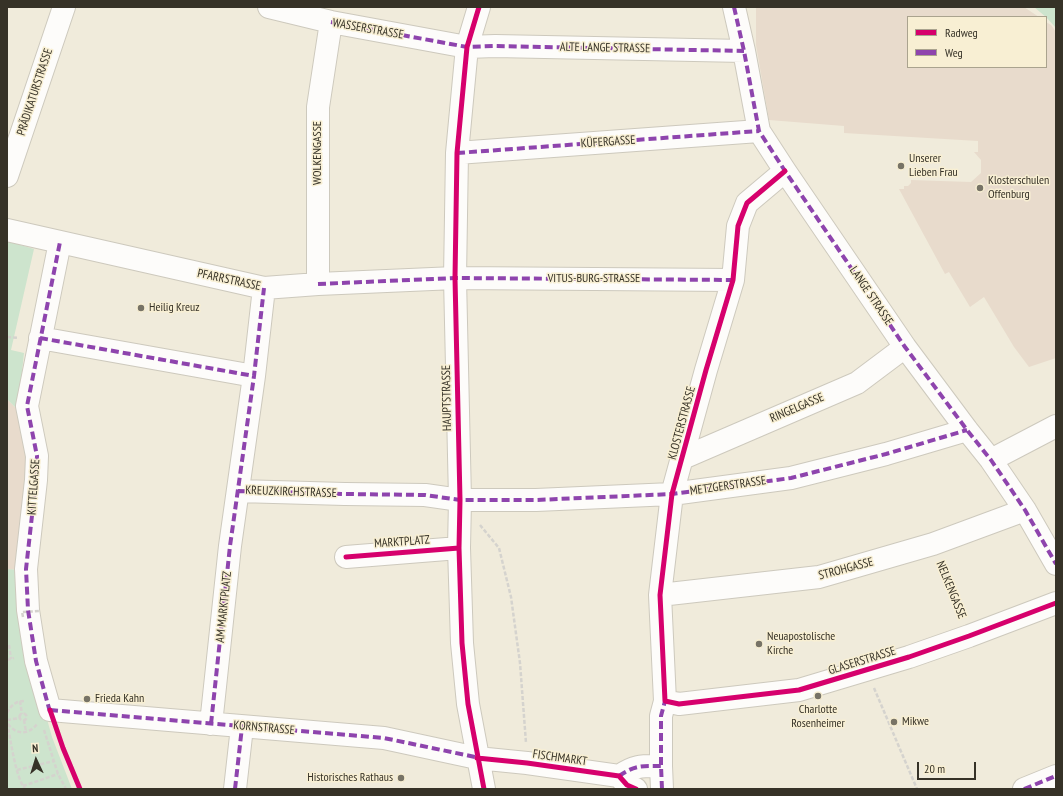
<!DOCTYPE html>
<html>
<head>
<meta charset="utf-8">
<style>
	body { margin:0 }
	#map { position:relative; width:1063px; height:796px; overflow:hidden; background:#f0ebdb; font-family:"PT Sans Narrow",sans-serif }
	canvas { display:block }
	.frame { position:absolute; inset:0; border:8px solid #363227; pointer-events:none }
	.legend { position:absolute; left:907px; top:16px; width:140px; height:52px; box-sizing:border-box; background:#f8efd3; border:1px solid #aaa38e; margin:0; padding:5px 7px; list-style:none; font-size:12px; color:#363227 }
	.legend li { display:flex; align-items:center; gap:8px; height:20px }
	.legend b { width:20px; border:1px solid #aaa38e }
	.north { position:absolute; left:16px; top:740px; width:40px; height:40px; -webkit-text-stroke:3px #f8efd3; paint-order:stroke; rotate:356deg; font-size:11px; font-weight:700; line-height:16px; text-align:center; color:#363227 }
	.north::after { content:''; display:block; margin:auto; width:14px; height:18px; background:#363227; clip-path:polygon(50% 0,100% 100%,50% 72%,0 100%) }
	.scale { position:absolute; left:917px; top:762px; width:59px; height:18px; box-sizing:border-box; border:2px solid #363227; border-top:0; padding-left:5px; font-size:12px; line-height:14px; white-space:nowrap; color:#363227; -webkit-text-stroke:3px #f8efd3; paint-order:stroke }
</style>
</head>
<body>
<div id="map">
<canvas width="1063" height="796"></canvas>
<div class="frame"></div>
<ul class="legend">
<li><b style="height:5px;background:#d6006c"></b>Radweg</li>
<li><b style="height:5px;background:#8e44ad"></b>Weg</li>
</ul>
<div class="north">N</div>
<div class="scale">20 m</div>
</div>
<script>
const g = document.querySelector('canvas').getContext('2d');
g.lineJoin = 'round';
function paint(path, color) { g.fillStyle = color; g.fill(path, 'evenodd'); }
function stroke(path, color, width, dash) { g.strokeStyle = color; g.lineWidth = width; g.lineCap = dash ? 'butt' : 'round'; g.setLineDash(dash || []); g.stroke(path); }
function drawText(font, color, halo, rows, align = 'center') {
  g.font = font + ' "PT Sans Narrow",sans-serif'; g.lineWidth = 3; g.setLineDash([]); g.textBaseline = 'middle'; g.strokeStyle = halo; g.fillStyle = color; for (const [text, x, y, turn = 0] of rows) {
    g.save(); g.translate(x, y); g.rotate((+turn || 0) * Math.PI / 180); g.textAlign = isNaN(turn) ? turn : align; if (halo) g.strokeText(text, 0, 0); g.fillText(text, 0, 0); g.restore();
  }
}
paint(new Path2D(`
	M756,7H1024L1039,17H908V67H1046V22L1051,25L1056,32V358L1029,367L1014,347L984,297L970,307L949,272L945,274L899,189H904V186H908L911,183V180L971,182L981,173V160L974,152H978V141L844,133V126L769,120L756,45Z
	M7,399L18,410L30,461L19,570L7,569Z`), '#e8dbcc');
paint(new Path2D(`
	M1034,7H1056V28L1046,17Z
	M7,241L34,249L11,350L24,353L18,410L7,399Z
	M7,569L19,570L45,712L52,737L72,789H7Z`), '#cde4cd');
const minor = new Path2D(`
	M269,7L331,22L467,47L495,46L744,51
	M479,7L467,47L457,153L455,278L460,500L459,548L462,643L468,704L484,789
	M734,7L744,51L759,131L785,171L905,347L967,430L991,460L1025,510L1056,564
	M457,153L759,131
	M7,176L64,7
	M7,230L264,288L318,284L455,278L733,280
	M60,242L27,406L37,456L36,480L26,569L28,610L36,661L50,710L384,738L477,758L527,763L619,776L627,785L636,789
	M318,284V107L331,22
	M40,338L254,376
	M683,458L857,383L905,347
	M991,460L1056,426
	M238,491L345,494L425,495L460,500H536L672,494L791,478L886,454L967,430
	M346,557L459,548
	M660,595L819,577L933,544L1025,510
	M665,701L679,704L799,690L909,657L969,636L1056,603
	M211,724L230,546L254,376L264,288
	M619,776C635,765 642,766 661,766
	M235,789L242,727
	M662,789L661,766V716L665,701L660,595L672,494L706,370L733,280L738,226L747,203L785,171
	M1024,789L1056,776`);
stroke(minor, '#cdc9bd', 24);
stroke(new Path2D(`
	M7,337L19,338
	M480,525L499,548L511,597L520,663L526,743
	M940,562L962,617
	M9,645L11,659
	M7,660L14,658
	M874,688L917,789
	M20,701L22,714
	M7,713C11,705 16,701 25,701
	M19.5 717a3.5 3.5 0 1 1 7 0a3.5 3.5 0 1 1-7 0Z
	M7,720L20,718
	M24,720L26,732
	M7,723C11,740 15,776 25,789
	M8,724C16,735 29,735 37,724
	M44,730L58,774L66,789
	M17,770L54,761
	M23,786L58,774`), '#d5d3ce', 2.5, [4, 2]);
stroke(minor, '#fdfcfa', 22);
stroke(new Path2D(`
	M23,617L22,612L40,611`), '#d5d3ce', 2.5, [4, 2]);
stroke(new Path2D(`
	M734,7L744,51L759,131L785,171L905,347L967,430L991,460L1025,510L1056,564
	M331,22L467,47L495,46L744,51
	M457,153L759,131
	M318,284L455,278L733,280
	M40,338L254,376
	M238,491L345,494L425,495L460,500H536L672,494L791,478L886,454L967,430
	M50,710L384,738L480,758
	M50,712L36,661L28,610L26,569L36,480L37,456L27,406L60,242
	M211,724L230,546L254,376L264,288
	M619,776C635,765 642,766 661,766
	M235,789L242,727
	M662,789L661,766V716L665,701
	M1024,789L1056,776`), '#8e44ad', 4, [8, 4]);
stroke(new Path2D(`
	M479,7L467,47L457,153L455,278L460,500L459,548L462,643L468,704L484,789
	M785,171L747,203L738,226L733,280L706,370L672,494L660,595L665,701L679,704L799,690L909,657L969,636L1056,603
	M346,557L459,548
	M50,710L63,748L80,789
	M477,758L527,763L619,776L627,785L636,789`), '#d6006c', 5);
for (const [x, y, r, color] of [
	[901,166,4,"#777366"],
	[980,188,4,"#777366"],
	[141,308,4,"#777366"],
	[759,644,4,"#777366"],
	[818,696,4,"#777366"],
	[87,699,4,"#777366"],
	[894,722,4,"#777366"],
	[401,778,4,"#777366"]
]) { const dot = new Path2D(); dot.arc(x, y, r, 0, 2 * Math.PI); g.fillStyle = color; g.fill(dot); stroke(dot, '#f8efd3', 1.5); }
drawText('12px', '#363227', '#f8efd3', [
	["WASSERSTRASSE",368,29,10],
	["ALTE LANGE STRASSE",605,48,1],
	["PRÄDIKATURSTRASSE",35,92,-72],
	["KÜFERGASSE",608,142,-4],
	["WOLKENGASSE",318,153,-90],
	["VITUS-BURG-STRASSE",594,279],
	["PFARRSTRASSE",229,280,12],
	["LANGE STRASSE",871,296,56],
	["HAUPTSTRASSE",447,398,-91],
	["RINGELGASSE",797,408,-23],
	["KLOSTERSTRASSE",682,423,-75],
	["METZGERSTRASSE",728,486,-8],
	["KITTELGASSE",34,487,-86],
	["KREUZKIRCHSTRASSE",291,492,2],
	["MARKTPLATZ",402,542,-4],
	["STROHGASSE",846,569,-15],
	["NELKENGASSE",951,590,68],
	["AM MARKTPLATZ",224,607,-84],
	["GLASERSTRASSE",862,661,-17],
	["KORNSTRASSE",264,728,5],
	["FISCHMARKT",560,758,8]
]);
drawText('12px', '#363227', '#f8efd3', [
	["Unserer",909,159],
	["Lieben Frau",909,173],
	["Klosterschulen",988,181],
	["Offenburg",988,195],
	["Heilig Kreuz",149,308],
	["Neuapostolische",767,637],
	["Kirche",767,651],
	["Frieda Kahn",95,699],
	["Charlotte",818,710,"center"],
	["Rosenheimer",818,724,"center"],
	["Mikwe",902,722],
	["Historisches Rathaus",393,778,"right"]
], 'left');
</script>
</body>
</html>
